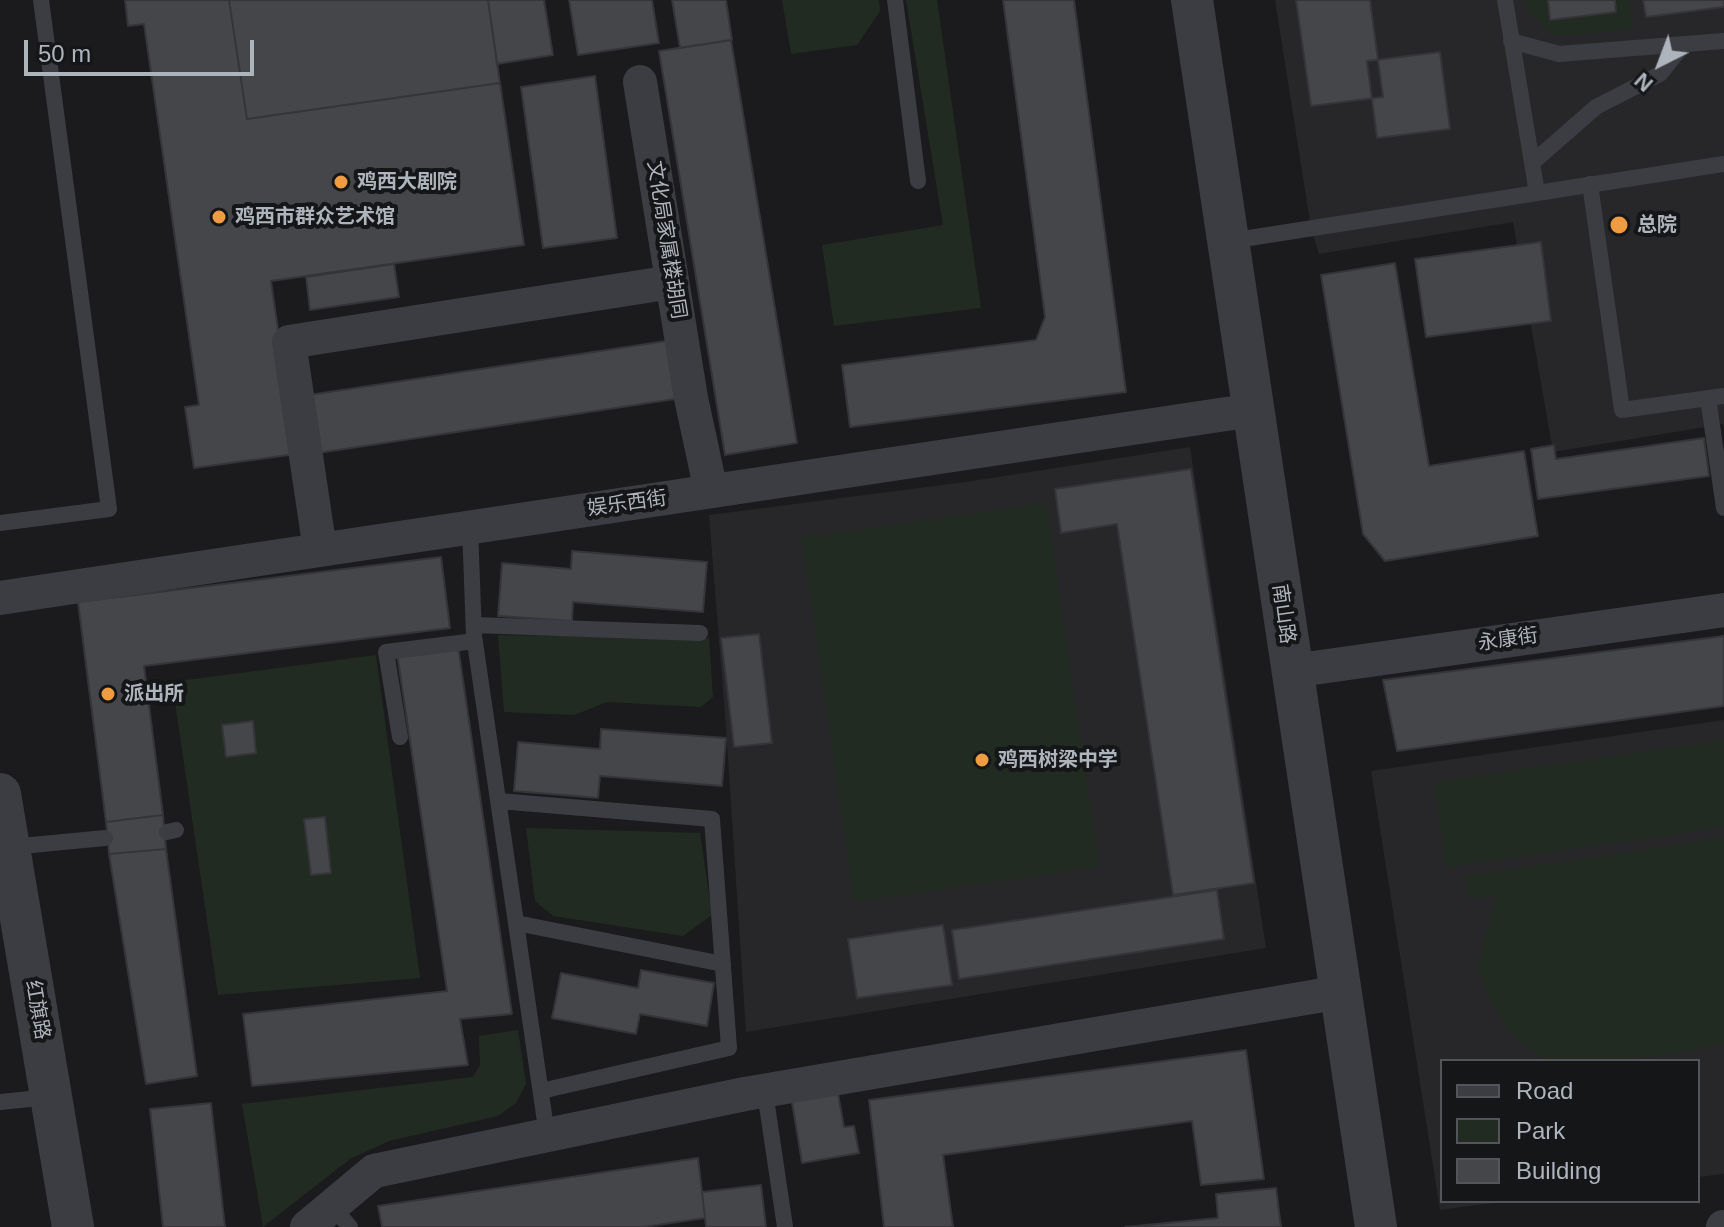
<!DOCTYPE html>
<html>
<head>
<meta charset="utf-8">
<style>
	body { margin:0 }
	#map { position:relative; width:1724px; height:1227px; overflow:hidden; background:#1b1b1d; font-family:Helvetica,sans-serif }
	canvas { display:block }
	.legend { position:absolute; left:1440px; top:1059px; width:260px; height:144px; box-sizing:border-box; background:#151618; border:2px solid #52555a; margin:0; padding:10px 14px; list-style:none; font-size:24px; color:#aeb4bc }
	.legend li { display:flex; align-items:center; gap:16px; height:40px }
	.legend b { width:40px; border:2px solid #52555a }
	.north { position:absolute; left:1620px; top:24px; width:80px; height:80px; -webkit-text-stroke:6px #151618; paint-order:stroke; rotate:222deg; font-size:22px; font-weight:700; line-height:32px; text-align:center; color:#aeb4bc }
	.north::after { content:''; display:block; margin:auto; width:28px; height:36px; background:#aeb4bc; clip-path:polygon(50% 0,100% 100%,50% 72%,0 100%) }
	.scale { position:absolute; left:24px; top:40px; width:230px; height:36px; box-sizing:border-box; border:4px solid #aeb4bc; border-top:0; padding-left:10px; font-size:24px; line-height:28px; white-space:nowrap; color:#aeb4bc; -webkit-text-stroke:6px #151618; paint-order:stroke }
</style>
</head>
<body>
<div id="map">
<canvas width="1724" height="1227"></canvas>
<ul class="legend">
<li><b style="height:10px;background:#3c3d42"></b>Road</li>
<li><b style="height:22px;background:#222b22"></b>Park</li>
<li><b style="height:22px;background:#45464a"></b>Building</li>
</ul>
<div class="north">N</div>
<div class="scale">50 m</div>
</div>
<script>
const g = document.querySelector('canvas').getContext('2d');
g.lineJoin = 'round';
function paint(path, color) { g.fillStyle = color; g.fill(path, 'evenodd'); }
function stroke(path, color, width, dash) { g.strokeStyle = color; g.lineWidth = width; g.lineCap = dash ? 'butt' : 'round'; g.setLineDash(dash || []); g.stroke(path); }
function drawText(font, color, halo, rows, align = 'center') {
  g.font = font + ' Helvetica,"Noto Sans SC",sans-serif'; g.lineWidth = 8; g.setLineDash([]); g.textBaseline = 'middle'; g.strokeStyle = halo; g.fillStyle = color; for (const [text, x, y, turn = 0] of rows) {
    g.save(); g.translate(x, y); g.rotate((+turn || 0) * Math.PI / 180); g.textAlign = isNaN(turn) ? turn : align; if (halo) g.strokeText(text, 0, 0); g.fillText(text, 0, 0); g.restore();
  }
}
paint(new Path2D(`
	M1275,0H1724V424L1553,452L1513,222L1319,254L1311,228Z
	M1190,447L1266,948L746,1032L726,728L709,515L966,482Z
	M1724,720V1174L1698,1177V1061H1442V1201H1508L1440,1210L1371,771Z`), '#27272a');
paint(new Path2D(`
	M782,0H879L880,11L857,45L791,54Z
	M906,0H937L981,308L834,326L822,245L943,225Z
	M1526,0H1628L1633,28L1590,34L1552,35L1527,12Z
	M1046,503L1099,867L854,902L802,538Z
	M498,635L709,638L713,697L701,707L607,702L574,715L504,712Z
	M376,655L420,978L218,995L172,682Z
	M1724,740V827L1446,867L1434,782Z
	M526,828L700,833L712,915L683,936L553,916L535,901Z
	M1724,838V1045L1619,1061H1551L1546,1060L1509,1032L1488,995L1478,966L1497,895L1469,899L1465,876Z
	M518,1030L526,1084L516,1103L498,1116L389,1141L350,1159L263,1227L242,1104L473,1077L480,1065L479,1036Z`), '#222b22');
const building = new Path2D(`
	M125,0H229L247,119L500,83L524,245L271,281L296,454L194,468L185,407L199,405L144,24L128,26Z
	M229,0H488L500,83L247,119Z
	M488,0H544L553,55L497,64Z
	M569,0H652L659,43L578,55Z
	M672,0H726L732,40L680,48Z
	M1003,0H1074L1126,392L850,427L842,365L1036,340L1045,317Z
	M1296,0H1370L1383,97L1311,106Z
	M1548,0H1615L1616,12L1550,20Z
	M1643,0H1724V7L1646,17Z
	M731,40L797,443L725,455L659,51Z
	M1440,52L1450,129L1377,138L1367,61Z
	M595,76L617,238L543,248L521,87Z
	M1541,242L1551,321L1426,337L1415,259Z
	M1395,263L1429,466L1524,451L1538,536L1385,561L1363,534L1321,275Z
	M394,264L399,297L310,310L306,277Z
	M666,341L675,399L318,453L309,395Z
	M1704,438L1709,476L1538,499L1531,449L1554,445L1556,459Z
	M1191,469L1254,883L1173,895L1117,524L1061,533L1055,489Z
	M572,551L707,562L703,612L573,602L572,621L498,616L502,563L571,569Z
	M441,557L450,628L144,666L163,815L106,822L78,602Z
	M759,634L772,743L734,747L721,638Z
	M1724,636V706L1397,751L1383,680Z
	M458,646L512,1014L460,1019L468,1065L252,1086L243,1014L447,991L397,653Z
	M253,721L256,753L226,757L222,725Z
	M601,729L726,738L722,786L600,776L598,798L514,791L518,742L600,749Z
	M163,815L166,849L109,854L106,822Z
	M325,817L331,873L311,875L304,819Z
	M166,849L197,1076L146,1084L109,854Z
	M1217,890L1224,939L959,979L952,930Z
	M943,925L952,985L857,998L848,939Z
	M641,970L714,983L707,1026L640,1014L636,1034L552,1018L561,973L638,988Z
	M1246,1050L1264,1179L1201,1185L1192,1121L943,1155L953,1227H884L869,1100Z
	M837,1088L844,1127L854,1126L859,1153L802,1163L791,1096Z
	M211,1103L225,1227H163L150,1109Z
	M698,1158L705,1218L644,1227H382L378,1206Z
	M761,1185L766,1227H706L702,1192Z
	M1276,1188L1281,1227H1125L1218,1218L1216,1194Z`);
paint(building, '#45464a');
stroke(building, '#353539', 2);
stroke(new Path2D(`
	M895,0L918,181
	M1511,41L1559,54L1724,41
	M1532,163L1596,107L1660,74L1684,44
	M1590,184L1622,410L1724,396
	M1537,193L1724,164
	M1230,241L1537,193L1505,0
	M1708,398L1724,508
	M0,523L109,509L41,0
	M470,527L474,636L547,1135
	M474,625L700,633
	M400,737L386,652L475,641
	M499,801L712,819L729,1048L541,1091
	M167,832L176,830
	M11,847L105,838
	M516,923L723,964
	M765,1092L785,1227
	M0,1102L50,1097
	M332,1206L350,1227`), '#3c3d42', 16);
stroke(new Path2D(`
	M640,82L691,398L711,491
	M320,550L289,342L672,282
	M0,598L1253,410
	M1292,671L1724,610
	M307,1227L374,1171L745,1094L1341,992
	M1723,1227H1724`), '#3c3d42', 34);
stroke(new Path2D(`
	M1192,0L1376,1227
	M0,794L73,1227`), '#3c3d42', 42);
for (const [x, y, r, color] of [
	[341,182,8,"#ee9b42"],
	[219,217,8,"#ee9b42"],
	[1619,225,10,"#ee9b42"],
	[108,694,8,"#ee9b42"],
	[982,760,8,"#ee9b42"]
]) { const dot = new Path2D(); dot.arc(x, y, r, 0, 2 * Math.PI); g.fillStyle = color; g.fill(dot); stroke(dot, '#151618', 3); }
drawText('bold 20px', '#aeb4bc', '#151618', [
	["鸡西大剧院",357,182],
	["鸡西市群众艺术馆",235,217],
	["总院",1637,225],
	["派出所",124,694],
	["鸡西树梁中学",998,760]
], 'left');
drawText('20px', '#aeb4bc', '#151618', [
	["文化局家属楼胡同",666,240,81],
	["娱乐西街",627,504,-8],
	["南山路",1283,614,82],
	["永康街",1508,640,-8],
	["红旗路",37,1010,80]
]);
</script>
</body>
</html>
